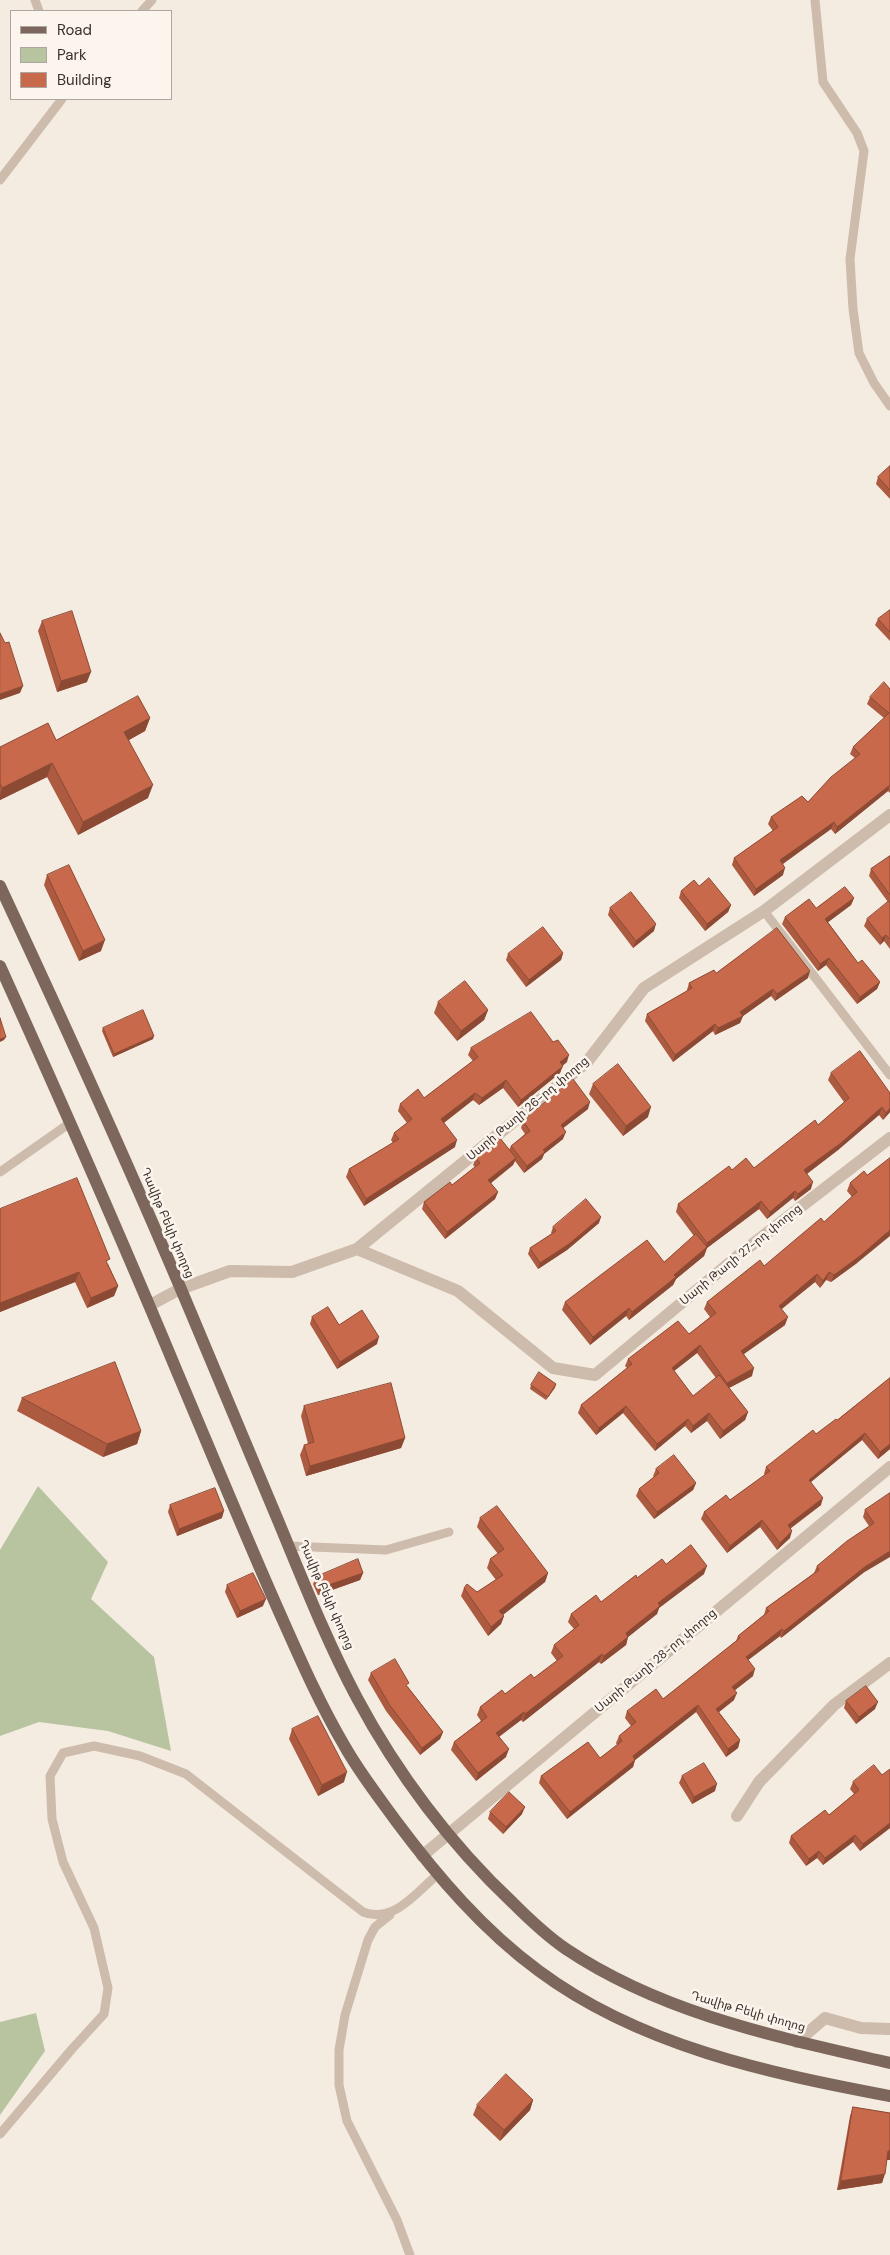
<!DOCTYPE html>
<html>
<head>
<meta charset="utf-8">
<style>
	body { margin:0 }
	#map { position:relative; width:890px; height:2255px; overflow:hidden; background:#f4ebe1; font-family:"DM Sans",sans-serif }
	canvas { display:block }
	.legend { position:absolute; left:10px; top:10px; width:162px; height:90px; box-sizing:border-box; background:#fbf5ee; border:1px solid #aea6a0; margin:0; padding:6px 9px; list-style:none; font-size:15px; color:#3b302b }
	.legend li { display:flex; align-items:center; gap:10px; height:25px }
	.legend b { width:25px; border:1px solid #aea6a0 }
</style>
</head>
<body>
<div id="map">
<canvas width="890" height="2255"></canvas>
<ul class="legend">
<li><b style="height:6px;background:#7d675c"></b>Road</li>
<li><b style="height:14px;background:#b8c4a0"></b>Park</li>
<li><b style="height:14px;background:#c8694b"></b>Building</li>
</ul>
</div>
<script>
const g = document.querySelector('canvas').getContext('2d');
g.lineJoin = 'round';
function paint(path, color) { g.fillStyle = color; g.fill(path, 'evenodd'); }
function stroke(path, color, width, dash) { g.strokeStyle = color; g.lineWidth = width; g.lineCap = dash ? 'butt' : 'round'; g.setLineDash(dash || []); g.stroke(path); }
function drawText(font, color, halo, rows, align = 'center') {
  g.font = font + ' "DM Sans","Noto Sans Armenian",sans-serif'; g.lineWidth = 5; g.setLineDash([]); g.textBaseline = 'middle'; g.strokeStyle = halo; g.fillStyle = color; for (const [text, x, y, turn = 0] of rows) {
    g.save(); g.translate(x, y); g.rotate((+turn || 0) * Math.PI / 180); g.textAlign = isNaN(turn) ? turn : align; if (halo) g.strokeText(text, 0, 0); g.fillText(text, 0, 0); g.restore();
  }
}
paint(new Path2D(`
	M38,1486L108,1562L91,1599L154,1657L171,1751L108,1731L39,1722L0,1736V1550Z
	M36,2013L45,2051L0,2115V2022Z`), '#b8c4a0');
stroke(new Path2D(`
	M35,0L39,11
	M815,0L823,82L857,133L864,151L850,259L853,309L859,353L874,383L890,406
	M142,11L152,0
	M0,180L62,99
	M764,911L890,1075
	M0,1172L70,1123
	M289,1546L386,1550L449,1532
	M390,1915L375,1927L368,1940L345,2015L339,2050V2085L347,2121L397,2220L410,2255
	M0,2134L72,2049L104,2014L108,1988L94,1928L63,1862L52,1819L50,1776L63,1753L94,1746L140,1756L186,1774L363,1912C393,1924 416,1893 437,1875`), '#cdbbac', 9);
stroke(new Path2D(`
	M357,1249L458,1291L553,1368L595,1375L745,1250L890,1138
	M150,1305L180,1289L230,1271L292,1272L357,1249L587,1062L644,988L764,911L890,815
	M737,1816L759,1782L834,1705L890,1663
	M422,1856L890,1467
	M797,2042L825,2018L861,2028L890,2029`), '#cdbbac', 12);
stroke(new Path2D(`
	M0,886C64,1023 127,1161 186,1301C216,1374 247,1446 277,1518C302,1578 326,1640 357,1698C397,1773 451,1845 513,1903C529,1919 547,1936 566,1949C663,2014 778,2037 890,2063
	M0,966C61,1101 121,1237 178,1374C211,1452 243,1530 277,1607C298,1654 318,1701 344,1745C359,1772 378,1796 396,1821C437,1876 483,1930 539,1971C640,2046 768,2073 890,2096`), '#7d675c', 12);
paint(new Path2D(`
	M890,466V499L876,484L878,477Z
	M890,610V641L875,625L878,619Z
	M42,621L87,682L57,692L38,631Z
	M890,689V793L888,791L835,834L831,829L783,864V875L754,896L732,865L734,858L773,831L768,824L771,817L808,802L855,758L850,754L853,747L884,718L867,704L870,697Z
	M150,718L145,731L129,740L148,798L78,835L47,777L0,800V747L56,740Z
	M890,856V949L884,941L880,945L864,926L867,919L888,902L869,876L871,869Z
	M47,875L101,951L79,961L44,885Z
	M699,886L731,905L728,912L705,931L679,898L681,891Z
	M854,898L851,905L828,922L858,963L880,982L877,989L857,1004L826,965L818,971L782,924L785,917Z
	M610,908L654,931L633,948L608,915Z
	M563,953L561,960L526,987L506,960L508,954Z
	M716,973L808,978L775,1001L771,996L743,1016L740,1023L715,1035L713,1031L673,1062L645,1021L647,1014L687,991V990L689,983Z
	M438,1002L488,1010L484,1020L457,1041L434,1013Z
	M103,1028L153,1039L113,1057L102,1031Z
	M471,1048L567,1062L562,1066L560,1073L518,1107L503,1088L479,1105L473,1100L444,1123L455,1147L364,1206L346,1177L349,1169L393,1143L391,1140L394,1133L407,1123L398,1111L400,1104L424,1098L473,1061L468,1055Z
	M831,1073L890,1112L883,1120L879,1115L838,1150L807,1174L811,1189L795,1201L793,1198L767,1219L759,1209L707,1248L704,1256L676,1279L673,1285L629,1320L626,1316L590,1345L562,1310L565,1302L664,1262L694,1236L676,1212L678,1204L732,1170L754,1168L818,1125L844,1102L828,1080Z
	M593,1084L648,1117L623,1136L589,1094Z
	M588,1109L563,1128V1139L544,1154L542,1159L524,1173L515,1161L513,1165L491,1183L498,1192L495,1199L445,1239L422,1209L424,1202L452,1185L475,1167L473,1165L476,1158L509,1150L511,1146L525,1134L521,1128L523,1121Z
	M864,1171L857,1263L831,1282L826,1280L820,1288L815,1282L782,1309L785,1325L744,1354L752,1376L729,1388L748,1412L745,1420L720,1439L707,1421L691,1433L685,1426L655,1451L623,1413L596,1435L578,1413L581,1405L627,1368L625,1366L628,1359L689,1334L710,1317L704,1309L707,1302L764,1266L824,1222L852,1197L847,1191L850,1183ZM697,1353L716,1378L693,1396L674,1371Z
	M0,1209L108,1264L118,1286L114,1296L87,1308L75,1282L0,1312Z
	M599,1223L567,1250L538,1269L528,1254L530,1248L552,1234L551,1233L553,1227Z
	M312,1317L339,1325L377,1344L337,1369L310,1324Z
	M890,1378V1449L878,1459L862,1440L811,1482L821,1505L790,1529V1538L777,1550L760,1527L727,1553L701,1519L704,1512L730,1500L765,1475L764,1474L766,1467L837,1420Z
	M556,1384L555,1388L546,1400L530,1389L531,1385Z
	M22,1398L141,1431L137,1444L103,1457L17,1411Z
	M304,1406L405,1438L401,1448L306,1476L300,1455L304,1445L308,1444L301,1416Z
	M656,1469L696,1483L693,1490L654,1519L636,1496L639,1489L654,1477L653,1476Z
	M890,1493L863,1573L781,1638L780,1636L748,1660L753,1676L735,1690L734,1700L719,1712L740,1740L738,1748L726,1757L696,1712L635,1760L633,1767L567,1819L539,1783L541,1776L600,1758L617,1745L616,1743L619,1736L631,1726L625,1718L627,1711L663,1699L736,1641L738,1636L764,1615L766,1608L814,1573L817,1566L869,1526L863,1517L865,1510Z
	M170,1505L222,1518L177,1536L168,1512Z
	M480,1518L548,1573L545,1582L503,1615L504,1616L501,1624L488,1636L461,1596L464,1588L477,1592L496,1580L487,1568L490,1559L498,1554L477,1527Z
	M666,1564L704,1574L659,1608L657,1614L628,1637L626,1645L601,1664L599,1662L523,1722L521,1720L499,1737L506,1757L476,1781L451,1750L454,1742L481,1721L477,1715L480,1707L534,1678L557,1661L551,1653L554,1645L574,1629L568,1622L571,1614L601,1602L637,1578Z
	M363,1573L360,1580L318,1595L313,1584L316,1577Z
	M227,1585L263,1606L237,1618L225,1592Z
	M371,1673L408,1687L443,1732L440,1739L420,1755L386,1711L368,1680Z
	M846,1701L875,1709L856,1724L844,1708Z
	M292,1729L344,1782L318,1796L289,1739Z
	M890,1769V1828L860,1851L853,1842L823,1865L817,1858L806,1866L789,1843L791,1836L829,1815L854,1794L850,1789L853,1782L882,1775Z
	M682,1776L715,1791L692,1804L679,1783Z
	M490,1812L522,1814L503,1834L488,1819Z
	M533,2100L530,2110L500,2141L473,2115L477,2105Z
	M853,2107L890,2113V2160H887L882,2183L837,2190L850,2116Z`), '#ac5a40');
paint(new Path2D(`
	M91,672L87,682L57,692L61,681Z
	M23,686L20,693L0,700V694Z
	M150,718L145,731L120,745L124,732Z
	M52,763L47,777L0,800V795L2,788Z
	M153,785L148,798L78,835L83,822Z
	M890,785L888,791L835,834L837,827Z
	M834,822L831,829L778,867L780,860Z
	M785,868L783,875L754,896L756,889Z
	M854,898L851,905L823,926L825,919Z
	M731,905L728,912L705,931L707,924Z
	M656,924L654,931L633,948L636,941Z
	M886,935L884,941L880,945L882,938Z
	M105,940L101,951L79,961L83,951Z
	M563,953L561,960L526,987L529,980Z
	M829,958L826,965L818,971L820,964Z
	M810,971L808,978L775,1001L777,994Z
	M880,982L877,989L857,1004L860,997Z
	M773,989L771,996L743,1016L740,1023L715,1035L718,1028Z
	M488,1010L484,1020L457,1041L461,1031Z
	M715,1024L713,1031L673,1062L675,1055Z
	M154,1036L153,1039L113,1057L114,1054Z
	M6,1037L4,1040L0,1042V1039Z
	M569,1055L567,1062L557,1070L560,1062Z
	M563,1066L560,1073L518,1107L521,1100Z
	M506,1080L503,1088L479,1105L482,1098Z
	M475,1093L473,1100L438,1127L441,1119Z
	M590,1102L588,1109L558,1132L561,1125Z
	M651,1107L648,1117L623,1136L626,1126Z
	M882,1107L879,1115L838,1150L801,1178L804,1170Z
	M890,1108V1112L883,1120L886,1113Z
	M566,1132L563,1139L544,1154L542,1159L524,1173L527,1166L543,1150Z
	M457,1140L455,1147L364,1206L366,1199Z
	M516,1158L513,1165L486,1187L488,1180Z
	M813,1182L811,1189L795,1201L798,1194Z
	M795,1191L793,1198L767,1219L770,1212Z
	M498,1192L495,1199L445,1239L447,1232Z
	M761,1201L759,1209L707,1248L704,1256L676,1279L673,1285L629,1320L632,1312L674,1275L705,1249L707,1243Z
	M601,1217L599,1223L567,1250L538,1269L540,1263Z
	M890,1230V1236L857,1263L831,1282L834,1275Z
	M79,1272L75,1282L0,1312V1303Z
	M829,1272L826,1280L820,1288L823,1281Z
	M817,1274L815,1282L776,1313L779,1306Z
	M118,1286L114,1296L87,1308L91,1298Z
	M629,1308L626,1316L590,1345L593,1337Z
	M788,1317L785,1325L738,1358L741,1351Z
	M379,1337L377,1344L337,1369L340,1362Z
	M700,1345L697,1353L669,1375L672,1368Z
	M754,1368L752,1376L725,1390L727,1383Z
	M626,1406L623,1413L596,1435L599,1428Z
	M748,1412L745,1420L720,1439L723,1431Z
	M709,1413L707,1421L691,1433L693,1426Z
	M688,1419L685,1426L655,1451L657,1444Z
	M141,1431L137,1444L103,1457L107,1444Z
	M865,1433L862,1440L806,1486L809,1480Z
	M405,1438L401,1448L306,1476L310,1466Z
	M890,1444V1449L878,1459L880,1452Z
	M696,1483L693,1490L654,1519L657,1512Z
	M823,1498L821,1505L785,1532L788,1525Z
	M224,1511L222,1518L177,1536L179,1529Z
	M762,1520L760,1527L727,1553L730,1546Z
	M792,1531L790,1538L777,1550L780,1543Z
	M890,1551V1557L863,1573L781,1638L784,1631L866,1566Z
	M707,1566L704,1574L659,1608L657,1614L623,1641L626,1633L658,1603Z
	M363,1573L360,1580L318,1595L320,1588Z
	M548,1573L545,1582L496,1620L499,1611Z
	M266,1599L263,1606L237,1618L240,1611Z
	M504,1616L501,1624L488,1636L491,1627Z
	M782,1629L780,1636L743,1664L746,1657Z
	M628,1637L626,1645L601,1664L604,1656Z
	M602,1654L599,1662L523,1722L525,1714Z
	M755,1669L753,1676L730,1694L732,1687Z
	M737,1693L734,1700L714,1716L716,1709Z
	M878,1702L875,1709L856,1724L859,1717Z
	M698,1705L696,1712L630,1764L633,1756Z
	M524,1712L521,1720L493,1741L496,1733Z
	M443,1732L440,1739L420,1755L422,1748Z
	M740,1740L738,1748L726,1757L728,1749Z
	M509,1749L506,1757L476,1781L478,1773Z
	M635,1760L633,1767L567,1819L570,1812Z
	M347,1772L344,1782L318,1796L322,1785Z
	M717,1784L715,1791L692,1804L694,1797Z
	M525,1807L522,1814L503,1834L506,1827Z
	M890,1823V1828L860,1851L863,1844Z
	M855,1835L853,1842L823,1865L825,1858Z
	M819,1851L817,1858L806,1866L809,1859Z
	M533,2100L530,2110L500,2141L504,2130Z
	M888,2151H890V2160H885Z
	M885,2174L882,2183L837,2190L841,2181Z`), '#8c4a34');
const building = new Path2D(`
	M890,466V490L878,477Z
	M890,610V632L878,619Z
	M72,611L91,672L61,681L42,621Z
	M0,633L5,643L9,642L23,686L0,694Z
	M884,682L890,689V785L837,827L834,822L780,860L785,868L756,889L734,858L778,827L771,817L802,796L808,802L831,777L860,754L853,747L889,713L870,697Z
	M138,696L150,718L124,732L153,785L83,822L52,763L2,788L0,783V747L48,723L56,740Z
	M890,856V895L871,869Z
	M69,865L105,940L83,951L47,875Z
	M709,878L731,905L707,924L681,891L694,880L699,886Z
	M845,887L854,898L825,919L858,963L862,960L880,982L860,997L829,958L820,964L785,917L809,899L816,908Z
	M631,892L656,924L636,941L610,908Z
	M889,901L890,903V939L886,935L882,938L867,919Z
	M543,927L563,953L529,980L508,954Z
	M777,928L810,971L777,994L773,989L740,1012L743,1016L718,1028L715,1024L675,1055L647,1014L692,988L689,983L714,970L716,973Z
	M465,981L488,1010L461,1031L438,1002Z
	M143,1010L154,1036L114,1054L103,1028Z
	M531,1012L553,1042L558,1040L569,1055L560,1062L563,1066L521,1100L506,1080L482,1098L475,1093L441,1119L457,1140L366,1199L349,1169L399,1139L394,1133L412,1119L400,1104L418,1089L424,1098L478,1057L471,1048Z
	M0,1018L6,1037L0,1039Z
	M860,1051L890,1093V1108L886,1113L882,1107L841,1143L804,1170L813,1182L798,1194L795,1191L770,1212L761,1201L707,1243L678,1204L729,1166L732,1170L746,1158L754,1168L815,1120L818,1125L849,1098L831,1073Z
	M618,1064L651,1107L626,1126L593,1084Z
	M573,1079L590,1102L561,1125L566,1132L543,1150L545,1152L527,1166L511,1146L530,1131L523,1121Z
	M500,1138L516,1158L488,1180L498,1192L447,1232L424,1202L450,1182L452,1185L480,1163L476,1158Z
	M890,1158V1230L860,1256L834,1275L829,1272L823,1281L817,1274L779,1306L788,1317L741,1351L754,1368L727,1383L700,1345L672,1368L693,1396L719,1375L748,1412L723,1431L709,1413L693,1426L688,1419L657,1444L626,1406L599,1428L581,1405L632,1364L628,1359L678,1321L689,1334L716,1313L707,1302L760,1260L764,1266L821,1218L824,1222L857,1192L850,1183L864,1171L867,1175Z
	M77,1178L110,1259L106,1261L118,1286L91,1298L79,1272L0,1303V1209Z
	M586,1199L601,1217L569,1244L540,1263L530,1248L556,1231L553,1227Z
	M696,1234L707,1247L674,1275L676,1277L632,1312L629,1308L593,1337L565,1302L647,1240L664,1262Z
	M328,1307L339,1325L362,1310L379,1337L340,1362L312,1317Z
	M115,1362L141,1431L107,1444L22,1398Z
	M539,1372L556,1384L548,1397L531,1385Z
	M890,1378V1444L880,1452L865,1433L809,1480L823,1498L788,1525L792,1531L780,1543L762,1520L730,1546L704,1512L726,1495L730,1500L770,1471L766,1467L813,1430L816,1434L836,1419L837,1420Z
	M391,1383L405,1438L310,1466L304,1445L314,1442L304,1406Z
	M674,1455L696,1483L657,1512L639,1489L659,1473L656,1469Z
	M215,1488L224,1511L179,1529L170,1505Z
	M890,1493V1551L866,1566L784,1631L782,1629L746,1657L755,1669L732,1687L737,1693L716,1709L740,1740L728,1749L698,1705L633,1756L635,1760L570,1812L541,1776L588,1742L600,1758L622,1741L619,1736L636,1722L627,1711L656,1689L663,1699L740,1638L738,1636L769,1611L766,1608L819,1570L817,1566L847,1541L874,1523L865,1510Z
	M497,1506L548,1573L499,1611L504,1616L491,1627L464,1588L467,1584L477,1592L503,1575L490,1559L504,1549L480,1518Z
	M691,1545L707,1566L658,1603L660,1606L626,1633L628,1637L604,1656L602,1654L525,1714L524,1712L496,1733L509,1749L478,1773L454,1742L487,1717L480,1707L502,1690L505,1694L531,1674L534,1678L563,1656L554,1645L579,1625L571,1614L596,1595L601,1602L636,1575L637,1578L662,1559L666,1564Z
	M358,1559L363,1573L320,1588L316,1577Z
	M253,1573L266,1599L240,1611L227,1585Z
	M395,1659L409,1683L406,1685L443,1732L422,1748L389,1704L371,1673Z
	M866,1686L878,1702L859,1717L846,1701Z
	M318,1716L347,1772L322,1785L292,1729Z
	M704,1763L717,1784L694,1797L682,1776Z
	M874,1765L882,1775L890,1769V1823L863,1844L855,1835L825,1858L819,1851L809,1859L791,1836L825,1810L829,1815L859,1790L853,1782Z
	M509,1792L525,1807L506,1827L490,1812Z
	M506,2074L533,2100L504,2130L477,2105Z
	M853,2107L890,2113V2151H888L885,2174L841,2181Z`);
paint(building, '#c8694b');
stroke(building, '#8c4a34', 1);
drawText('12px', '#3b302b', '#fbf5ee', [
	["Սարի Թաղի 26-րդ փողոց",528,1109,-40],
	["Դավիթ Բեկի փողոց",167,1223,67],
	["Սարի Թաղի 27-րդ փողոց",741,1255,-39],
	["Դավիթ Բեկի փողոց",326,1595,66],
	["Սարի Թաղի 28-րդ փողոց",656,1661,-40],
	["Դավիթ Բեկի փողոց",748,2012,16]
]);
</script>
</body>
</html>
